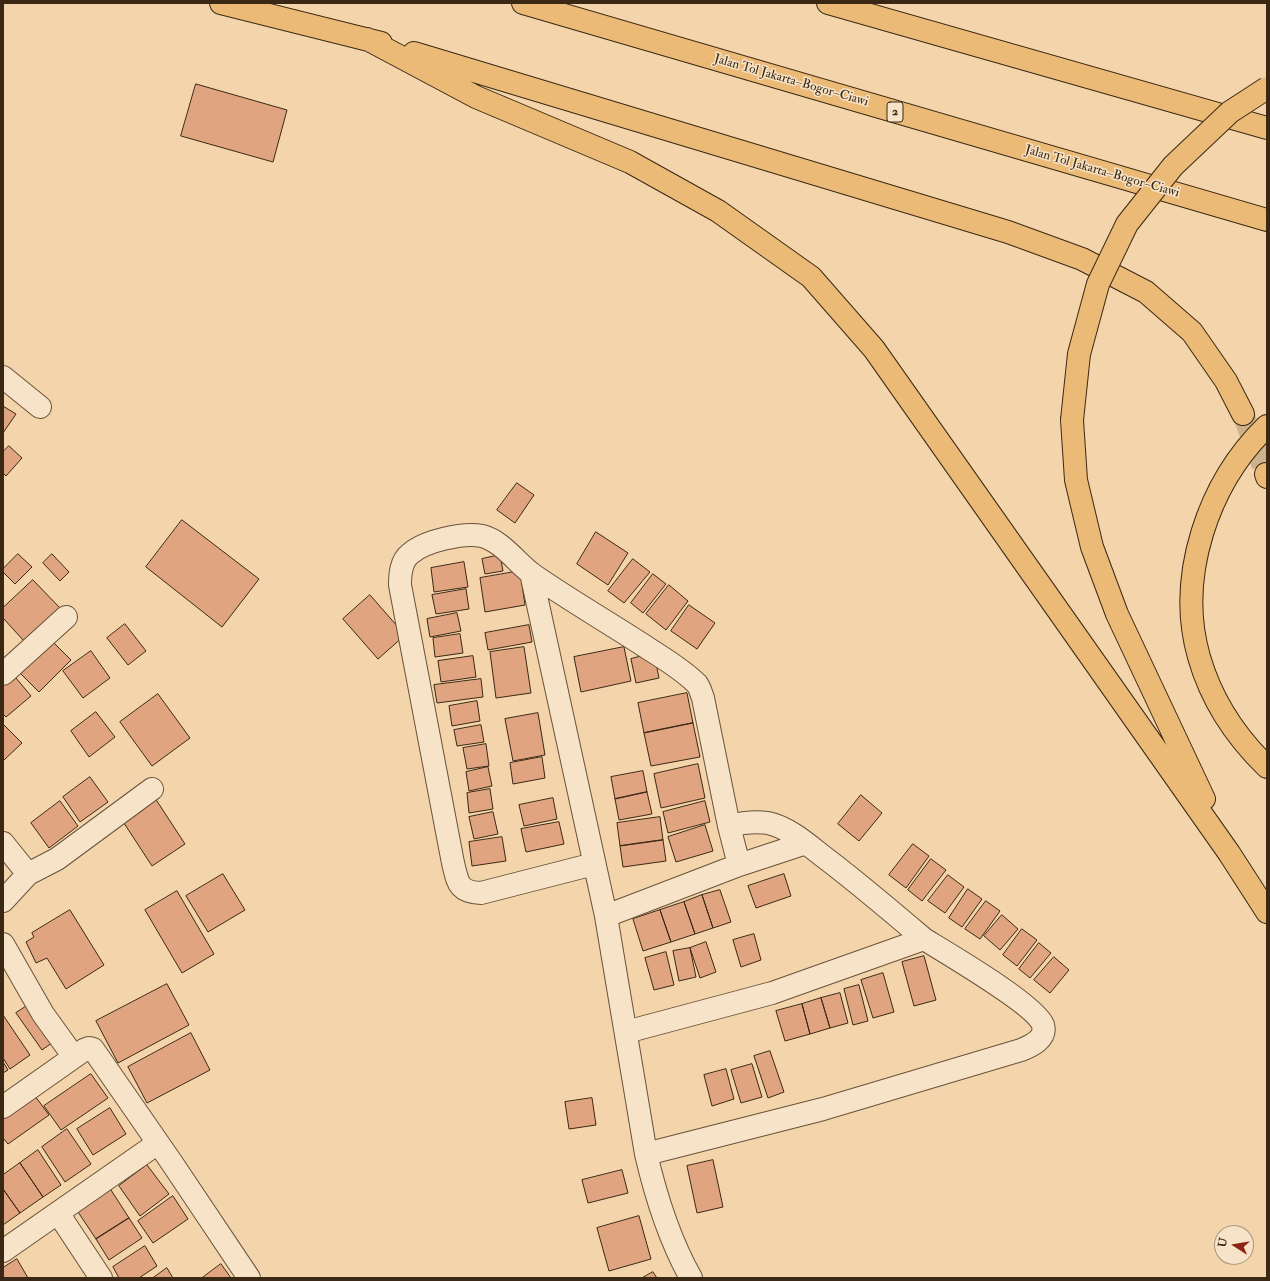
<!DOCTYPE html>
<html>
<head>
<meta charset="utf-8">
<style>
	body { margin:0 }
	#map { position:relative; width:1270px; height:1281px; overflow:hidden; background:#f3d4ab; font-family:"IM FELL Double Pica",serif }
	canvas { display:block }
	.frame { position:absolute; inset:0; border:4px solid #3b2814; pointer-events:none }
	.north { position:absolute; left:1214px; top:1225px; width:40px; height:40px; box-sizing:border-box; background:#f7e3c8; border:1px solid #ac9880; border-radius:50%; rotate:282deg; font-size:11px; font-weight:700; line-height:16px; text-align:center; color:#3b2814 }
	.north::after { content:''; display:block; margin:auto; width:14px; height:18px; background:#8f2418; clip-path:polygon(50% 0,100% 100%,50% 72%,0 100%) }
</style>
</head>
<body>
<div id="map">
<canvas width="1270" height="1281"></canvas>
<div class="frame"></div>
<div class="north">U</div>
</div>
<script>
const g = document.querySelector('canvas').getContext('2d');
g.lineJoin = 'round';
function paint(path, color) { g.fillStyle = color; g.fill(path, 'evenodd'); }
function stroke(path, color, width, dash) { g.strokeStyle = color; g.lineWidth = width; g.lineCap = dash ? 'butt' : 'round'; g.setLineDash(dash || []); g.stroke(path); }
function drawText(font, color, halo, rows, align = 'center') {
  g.font = font + ' "IM FELL Double Pica",serif'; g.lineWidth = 3; g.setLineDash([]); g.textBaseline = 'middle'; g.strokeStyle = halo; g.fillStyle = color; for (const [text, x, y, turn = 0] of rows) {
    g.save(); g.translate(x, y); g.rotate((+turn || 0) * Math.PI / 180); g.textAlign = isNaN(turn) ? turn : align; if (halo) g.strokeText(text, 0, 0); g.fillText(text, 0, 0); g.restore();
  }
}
const building = new Path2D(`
	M196,84L287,110L273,162L181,136Z
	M3,406L16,414L3,433Z
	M9,446L22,458L6,476L3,473V452Z
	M517,483L534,495L515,523L497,510Z
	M182,520L259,579L222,627L146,567Z
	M596,532L628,553L608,585L577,564Z
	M18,554L32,567L15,584L3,572V569Z
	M52,554L69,572L60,581L43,563Z
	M500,555L503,571L485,574L482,559Z
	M633,559L650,572L624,603L608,591Z
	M464,562L468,587L434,592L431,568Z
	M520,571L525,605L485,612L480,578Z
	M653,574L666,584L643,613L631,603Z
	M33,580L60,608L24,641L3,618V608Z
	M669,585L688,601L666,630L646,614Z
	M466,589L469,609L436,614L432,595Z
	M370,595L405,635L378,659L343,619Z
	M689,605L715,623L697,649L671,631Z
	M457,613L461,631L430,637L427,619Z
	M125,624L146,651L128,665L107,638Z
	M529,625L532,642L488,650L485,633Z
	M460,634L463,653L435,657L433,638Z
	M49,638L71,660L39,692L16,669Z
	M524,647L531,693L496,698L490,652Z
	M624,647L631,681L581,692L574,657Z
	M91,651L110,678L83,698L63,671Z
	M654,653L659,678L636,683L631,659Z
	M473,656L476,677L441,682L438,661Z
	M11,672L31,696L6,717L3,714V679Z
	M481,679L483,697L437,703L434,685Z
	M687,693L693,723L644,733L638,703Z
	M158,694L190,738L152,766L120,722Z
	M477,701L480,721L452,726L449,706Z
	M96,712L115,737L89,757L71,731Z
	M538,713L545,755L513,761L505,719Z
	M693,723L700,757L651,766L644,733Z
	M3,724L22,743L3,761Z
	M481,725L484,742L457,746L454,730Z
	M486,744L489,766L467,769L463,748Z
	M542,757L545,778L513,784L510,763Z
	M698,764L705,798L661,808L654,774Z
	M488,767L492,786L469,791L466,772Z
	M643,771L647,792L615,799L611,777Z
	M90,777L108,802L80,822L63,797Z
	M490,789L493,809L469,813L467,793Z
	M647,792L652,814L619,820L615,799Z
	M153,795L185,844L152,866L120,817Z
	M861,795L882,813L859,841L838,824Z
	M553,798L557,819L524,826L519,805Z
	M60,801L78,826L49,848L31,823Z
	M705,801L710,822L668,833L663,812Z
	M493,812L498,834L474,839L469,817Z
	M660,817L663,840L620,846L617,823Z
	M559,822L564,844L526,852L521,829Z
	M705,825L713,851L676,862L668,837Z
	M502,837L506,861L472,866L469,842Z
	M663,840L666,861L623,867L620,846Z
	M913,844L929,856L906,888L889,875Z
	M931,859L946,870L922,901L908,890Z
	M223,874L245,910L208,932L186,896Z
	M784,874L791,896L756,908L748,886Z
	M948,875L964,887L945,913L928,901Z
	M968,889L982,899L962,927L949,918Z
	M720,890L731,922L713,928L702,895Z
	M177,891L214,954L182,973L145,910Z
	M702,895L713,928L695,934L684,902Z
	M986,901L1000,911L980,939L965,929Z
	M684,902L695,934L671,942L660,910Z
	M70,910L104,965L66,989L47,958L36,963L26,942L34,937L32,933Z
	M660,910L671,942L643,951L633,919Z
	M1002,915L1018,929L1000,950L984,936Z
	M1022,929L1037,940L1017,966L1003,955Z
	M754,934L761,960L741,967L733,940Z
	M706,942L716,972L700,978L690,948Z
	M1039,943L1051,953L1030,978L1019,969Z
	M690,948L696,977L679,981L673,951Z
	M666,952L674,985L654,990L645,958Z
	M924,956L936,1000L914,1006L902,962Z
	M1054,957L1069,970L1050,993L1034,980Z
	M883,973L894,1012L873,1018L861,980Z
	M167,984L189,1025L118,1063L96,1021Z
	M859,985L868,1021L853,1025L844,989Z
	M840,993L848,1023L830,1028L821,998Z
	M821,998L830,1028L810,1034L802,1004Z
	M30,1004L56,1040L42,1050L16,1013Z
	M802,1004L810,1034L785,1041L776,1011Z
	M3,1015L30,1055L10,1069L3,1058Z
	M191,1033L210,1070L147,1103L128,1067Z
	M770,1051L784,1092L768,1098L754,1056Z
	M3,1062L8,1070L3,1073Z
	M752,1064L762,1097L741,1103L731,1070Z
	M726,1069L734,1099L712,1106L704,1075Z
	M91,1074L108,1098L61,1130L44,1106Z
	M32,1092L49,1115L8,1144L3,1138V1112Z
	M592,1098L596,1125L569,1129L565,1102Z
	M110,1108L126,1134L93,1155L77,1129Z
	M67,1129L91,1164L65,1182L42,1147Z
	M38,1150L61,1185L43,1197L20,1163Z
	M713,1160L723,1207L697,1213L687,1166Z
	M20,1163L43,1197L20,1213L3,1189V1175Z
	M147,1165L169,1194L140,1216L119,1186Z
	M622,1170L628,1193L588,1203L582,1180Z
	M3,1189L20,1213L3,1225Z
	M111,1190L129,1218L96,1239L78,1212Z
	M173,1196L188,1219L153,1243L138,1221Z
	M639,1216L651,1259L609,1271L597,1228Z
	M129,1218L142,1238L109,1260L96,1239Z
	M145,1246L157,1266L139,1278H119L113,1267Z
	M17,1259L28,1278H3V1268Z
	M221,1264L231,1278H202Z
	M167,1268L173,1278H153Z
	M653,1272L657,1278H642Z`);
paint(building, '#e1a481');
stroke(building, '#3b2814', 1);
stroke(new Path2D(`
	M1243,414L1266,474`), '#ceb28d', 22, [22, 11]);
const street = new Path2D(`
	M3,377L40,407
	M531,573L606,916L646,1154C656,1197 669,1239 691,1278
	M3,674L66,617
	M3,843L28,874
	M594,864L481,893C458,892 458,883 453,863L400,585C400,574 401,561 410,554C424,541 464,532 482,536C502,541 517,563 532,574C568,599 606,621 643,645C661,657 681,668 697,684C700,688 701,693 703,698L729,826L739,865L606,916
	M739,865L806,843
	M3,901L28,874L57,859L152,789
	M3,944L43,1014L74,1057
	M626,1032L772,993L924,939C890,910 856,881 820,854C805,842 787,827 768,823C755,821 741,823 729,826
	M3,1107L84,1050L89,1048L93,1049L172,1163L249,1278
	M646,1154L823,1109L1021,1050C1031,1046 1047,1039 1043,1025C1036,1005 945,952 924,939
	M58,1213L101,1278
	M3,1251L158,1143`);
const highway = new Path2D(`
	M221,3L381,43
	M523,3L1267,220
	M828,3L1267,128
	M367,39L476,97L630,162L718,211L811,277L874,349L1229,853L1267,912
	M414,53L1008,232L1082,259L1146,292L1192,332L1226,381L1243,414
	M1072,420L1076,480L1092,547L1117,614L1204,799
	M1267,426C1208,483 1176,577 1199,657C1211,699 1236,737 1267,767
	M1266,474L1267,477`);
stroke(street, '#69533a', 24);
stroke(highway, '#3b2814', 24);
stroke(street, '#f7e3c8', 22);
stroke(highway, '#eaba76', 22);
const highwayBridge = new Path2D(`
	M1072,420L1079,354L1098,284L1127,224L1173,166L1230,112L1267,88`);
stroke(highwayBridge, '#3b2814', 24, []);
stroke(highwayBridge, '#eaba76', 22);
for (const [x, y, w] of [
	[895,112,16]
]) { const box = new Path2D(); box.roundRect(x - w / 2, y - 10, w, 20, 3); g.fillStyle = '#f7e3c8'; g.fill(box); stroke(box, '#3b2814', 1); }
drawText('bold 12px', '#3b2814', null, [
	["2",895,112]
]);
drawText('13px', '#3b2814', '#f7e3c8', [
	["Jalan Tol Jakarta–Bogor–Ciawi",791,81,16],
	["Jalan Tol Jakarta–Bogor–Ciawi",1102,172,16]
]);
</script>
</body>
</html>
